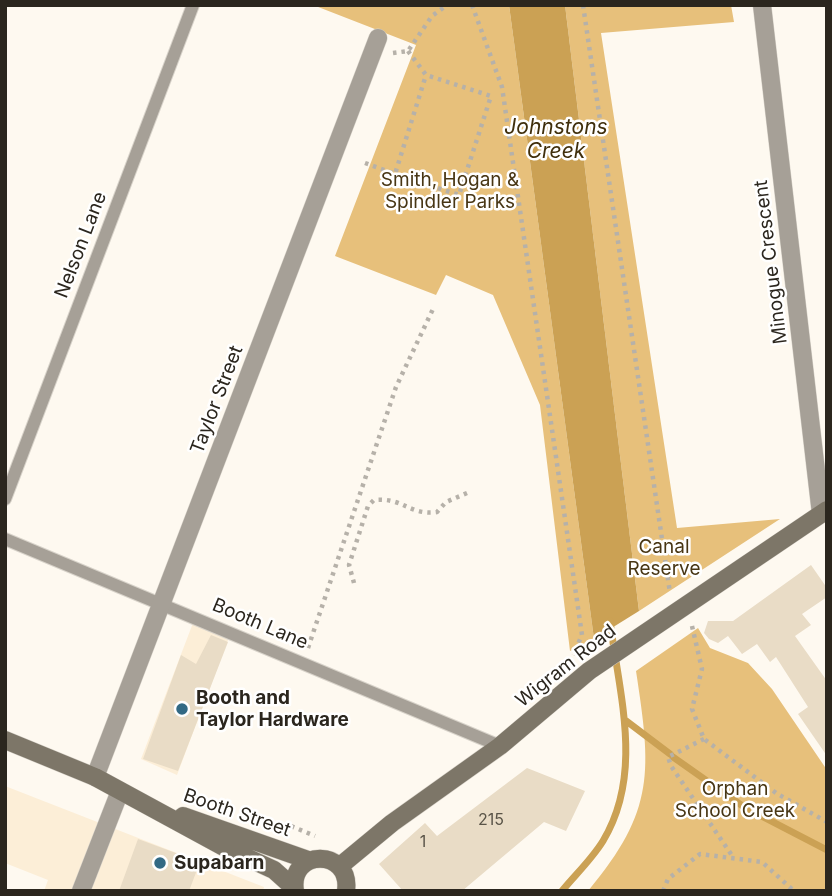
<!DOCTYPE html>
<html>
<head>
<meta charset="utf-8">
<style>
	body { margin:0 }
	#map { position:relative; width:832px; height:896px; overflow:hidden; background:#fef9f0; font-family:Inter,sans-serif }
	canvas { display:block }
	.frame { position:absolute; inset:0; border:7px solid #2b261e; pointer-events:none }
</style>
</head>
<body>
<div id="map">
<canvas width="832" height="896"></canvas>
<div class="frame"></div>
</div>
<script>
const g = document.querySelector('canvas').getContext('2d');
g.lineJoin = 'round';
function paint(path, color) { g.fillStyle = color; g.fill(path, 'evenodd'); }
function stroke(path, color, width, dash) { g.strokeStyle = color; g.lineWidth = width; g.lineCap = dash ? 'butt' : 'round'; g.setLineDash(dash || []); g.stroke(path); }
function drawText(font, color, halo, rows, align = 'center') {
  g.font = font + ' Inter,sans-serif'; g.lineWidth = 5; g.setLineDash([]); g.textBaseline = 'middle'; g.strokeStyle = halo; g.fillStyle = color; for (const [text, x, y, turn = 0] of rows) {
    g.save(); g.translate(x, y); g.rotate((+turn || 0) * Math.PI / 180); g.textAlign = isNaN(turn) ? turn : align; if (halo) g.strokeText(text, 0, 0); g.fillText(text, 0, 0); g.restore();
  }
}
paint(new Path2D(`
	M193,623L228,640L177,775L141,759Z
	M5,786L264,887L263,891H44L48,880L5,863Z`), '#fceed7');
paint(new Path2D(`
	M313,5H509L594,639L570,651L540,405L493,295L446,275L436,295L335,256L416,45Z
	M565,5H731L734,22L601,33L677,528L780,519L639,611Z
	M698,628L710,648L748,663L772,689L827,770V891H588C656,810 651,770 636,671Z`), '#e7c07b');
paint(new Path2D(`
	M509,5H565L639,611L594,639Z`), '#cba154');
stroke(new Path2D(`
	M625,720L670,754
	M673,757L744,807L827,850
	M562,891C575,875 592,859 603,841C644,773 619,694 610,621`), '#cba154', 7);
paint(new Path2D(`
	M811,565L827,588V597L802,614L811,625L795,636L827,681V756L798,714L808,707L776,657L770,662L757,644L742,654L728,636L718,643L709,639L704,633L708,621H733Z
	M211,635L228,642L178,771L143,759L181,655L196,664Z
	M527,768L585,791L566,831L544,822L462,891H403L379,864L425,823L437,836Z
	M138,839L200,862L189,891H119Z`), '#e9dcc6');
const lane = new Path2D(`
	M5,499L193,5
	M5,539L500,746`);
const street = new Path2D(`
	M762,5L821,514
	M95,777L378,38
	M81,891L120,791`);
const secondary = new Path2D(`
	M5,740L95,777L222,846L274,870L294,888
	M183,816L308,860
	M340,866L392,823L500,746L589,671L827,510
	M295,891C288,848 352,848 346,891`);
stroke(lane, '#d8d3ca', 14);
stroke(street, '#d8d3ca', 19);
stroke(secondary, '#d8d3ca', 19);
stroke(new Path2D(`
	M472,5L502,87L582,635L573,655
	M583,5L670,593
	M408,51L426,75L491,96L459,195L395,174L426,75
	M393,53L408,51L432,16L447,5
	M365,163L395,174
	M354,583L349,565L368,506L374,500C403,497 410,516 437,512L446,502L467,493
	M692,626L702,669L692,709L704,739L776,793L827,822
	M308,648L396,387L433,309
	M542,683L545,677L563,663
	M704,739L668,757L671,766L733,857
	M291,826L315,836
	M663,891L668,879L700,854L762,862L794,891`), '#b6b1a9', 4.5, [3.5, 5]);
stroke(lane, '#a6a097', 12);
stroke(street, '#a6a097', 18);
stroke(secondary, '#7d7668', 18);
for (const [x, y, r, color] of [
	[182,709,7,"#326984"],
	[160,863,7,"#326984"]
]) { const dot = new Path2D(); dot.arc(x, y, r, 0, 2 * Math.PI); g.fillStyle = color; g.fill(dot); stroke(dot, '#fff', 2.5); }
drawText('16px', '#5a5448', null, [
	["215",491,820],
	["1",423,842]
]);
drawText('19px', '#483614', '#fff', [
	["Smith, Hogan &",450,180],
	["Spindler Parks",450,202],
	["Canal",664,547],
	["Reserve",664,569],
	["Orphan",735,789],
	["School Creek",735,811]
]);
drawText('19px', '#2b261e', '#fff', [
	["Nelson Lane",81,245,-69],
	["Minogue Crescent",771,262,-97],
	["Taylor Street",217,400,-69],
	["Booth Lane",260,624,23],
	["Wigram Road",566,666,-38],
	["Booth Street",237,813,19]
]);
drawText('bold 19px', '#2b261e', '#fff', [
	["Booth and",196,698],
	["Taylor Hardware",196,720],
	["Supabarn",174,863]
], 'left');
drawText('italic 21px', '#402f0c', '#fff', [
	["Johnstons",556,128],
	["Creek",556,152]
]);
</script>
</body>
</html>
